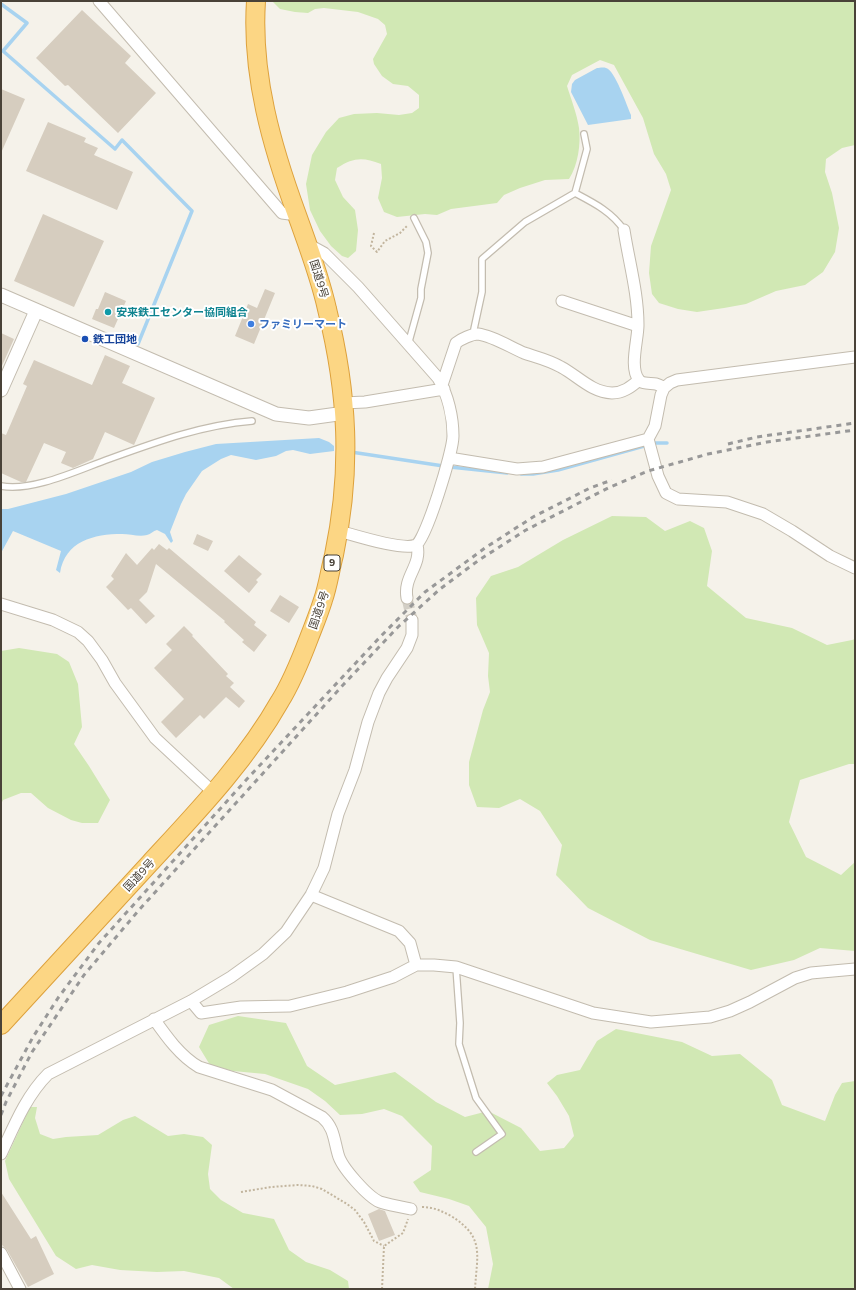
<!DOCTYPE html>
<html>
<head>
<meta charset="utf-8">
<style>
	body { margin:0 }
	#map { position:relative; width:856px; height:1290px; overflow:hidden; background:#f5f2ea; font-family:Commissioner,sans-serif }
	canvas { display:block }
	.frame { position:absolute; inset:0; border:2px solid #494238; pointer-events:none }
</style>
</head>
<body>
<div id="map">
<canvas width="856" height="1290"></canvas>
<div class="frame"></div>
</div>
<script>
const g = document.querySelector('canvas').getContext('2d');
g.lineJoin = 'round';
function paint(path, color) { g.fillStyle = color; g.fill(path, 'evenodd'); }
function stroke(path, color, width, dash) { g.strokeStyle = color; g.lineWidth = width; g.lineCap = dash ? 'butt' : 'round'; g.setLineDash(dash || []); g.stroke(path); }
function drawText(font, color, halo, rows, align = 'center') {
  g.font = font + ' Commissioner,"Noto Sans JP",sans-serif'; g.lineWidth = 4; g.setLineDash([]); g.textBaseline = 'middle'; g.strokeStyle = halo; g.fillStyle = color; for (const [text, x, y, turn = 0] of rows) {
    g.save(); g.translate(x, y); g.rotate((+turn || 0) * Math.PI / 180); g.textAlign = isNaN(turn) ? turn : align; if (halo) g.strokeText(text, 0, 0); g.fillText(text, 0, 0); g.restore();
  }
}
paint(new Path2D(`
	M272,1H855V145L842,148L826,159L825,172L832,193L839,228L835,252L823,272L805,285L776,291L746,304L724,308L697,312L678,309L659,303L652,294L649,273L651,246L671,190L666,174L654,154L643,118L614,65L600,60L572,75L567,86C571,99 577,114 579,128C581,144 578,165 569,179L545,180L520,188L504,195L497,203L451,209L437,215L425,214L397,217L384,212L378,198L382,178L381,164C363,157 354,157 337,168L335,180L343,197L355,210L358,230L356,251L348,258L342,256L331,246L320,231L310,210L306,184L312,155L326,132L339,118L354,114L377,113L399,115L412,113L419,108V95L408,86L393,84L382,76L374,64L373,59L387,34L385,25L378,19L358,12L324,8L315,9L308,13L295,12L280,9Z
	M612,516L646,517L665,531L690,521L704,528L712,551L707,586L746,618L792,628L827,645L852,640L855,639V764H849L800,780L789,822L806,857L841,875L855,862V951L820,948L794,960L751,970L650,940L588,908L556,875L562,845L540,811L520,799L499,808L477,807L469,785V762L483,710L490,692L488,676L489,653L477,625L476,598L491,576L518,567L563,540Z
	M19,648L57,654L69,662L78,684L82,727L74,744L89,766L110,800L98,823H82L71,820L48,808L31,793H21L3,800L1,804V651Z
	M238,1016L286,1023L307,1066L335,1085L395,1072L436,1102L465,1117L488,1111L521,1128L540,1151L564,1148L574,1136L569,1116L557,1096L547,1083L557,1075L580,1070L597,1041L616,1029L682,1042L712,1056L740,1054L772,1080L782,1105L825,1121L835,1095L842,1083L855,1081V1289H488L493,1264L486,1227L469,1206L449,1199L420,1192L413,1182L431,1170L432,1146L402,1116L384,1109L362,1114L340,1115L325,1101L308,1089L265,1074L233,1071L210,1065L199,1047L209,1025Z
	M30,1107H37L35,1118L40,1134L53,1139L66,1137L98,1135L123,1120L135,1116L168,1136L184,1134L203,1137L212,1145L208,1174L210,1189L221,1200L243,1213L274,1219L289,1250L306,1262L330,1270L348,1281L349,1289H234L219,1278L184,1271L157,1272L120,1270L92,1265L76,1269L56,1256L9,1179L5,1161Z`), '#d1e8b4');
paint(new Path2D(`
	M597,68C599,68 603,67 606,68C615,70 627,106 631,115V119L588,125L571,92L572,84L575,80Z
	M319,438L329,442L334,446V451L310,454L293,450L286,451L276,456L256,460L231,455L221,459L202,471L186,494L181,504L170,532L173,541L171,543L165,534L157,530C153,531 151,534 147,535C139,537 130,534 122,534C94,534 65,541 60,573L56,570L61,551L13,531L1,553V509H8L66,494L131,472L152,462L185,452L216,444Z`), '#a8d3f0');
stroke(new Path2D(`
	M1,4L27,23L3,51L115,149L122,140L192,211L138,344
	M351,452L450,467L507,473
	M521,474H533L558,470L655,443H667`), '#a8d3f0', 3.5);
paint(new Path2D(`
	M82,10L131,56L125,63L156,93L118,133L68,85L65,86L36,58Z
	M1,89L25,99L1,153Z
	M48,122L86,138L84,142L98,148L94,155L133,172L117,210L26,171Z
	M43,214L104,241L74,307L14,281Z
	M265,289L275,293L254,344L235,336L248,304L257,308Z
	M105,292L126,301L114,328L92,319L96,309H98Z
	M1,333L14,339L1,368Z
	M105,355L130,366L122,383L155,398L134,445L105,432L93,459L73,468L61,463L66,452L44,443L26,482H21L1,473V433L6,435L27,386L23,384L34,360L92,385Z
	M197,534L213,541L208,551L193,544Z
	M159,544L167,550L169,548L256,622L254,625L267,635L254,652L242,642L244,640L224,622L225,621L156,564L147,592L139,600L155,616L146,624L131,608L128,610L106,587L114,579L111,576L126,553L137,565L152,548L154,550Z
	M239,555L262,574L256,580L258,582L249,593L224,571Z
	M280,595L299,607L289,623L270,611Z
	M184,626L193,635L192,636L228,674L226,676L234,683L230,687L245,701L239,708L226,697L204,719L200,715L176,738L161,722L184,699L154,668L172,650L166,644Z
	M1,1192L31,1239L36,1236L54,1274L28,1287L7,1250L1,1244Z
	M379,1209L385,1211L395,1235L379,1241L368,1214Z`), '#d6cdbf');
stroke(new Path2D(`
	M407,598L412,620`), '#d3cfc6', 11, [11, 5.5]);
const service = new Path2D(`
	M575,193L587,149L584,134
	M475,334L474,329L482,292V259L525,222L575,193C594,203 612,212 624,230
	M408,345L421,298V289L428,253L426,242L414,218
	M1,486C33,492 78,470 109,459C156,442 202,425 252,421
	M456,967L460,1023L459,1044L476,1098L502,1134L476,1152`);
const minor = new Path2D(`
	M99,1L282,213L297,215
	M624,230C629,262 638,293 638,325C638,340 629,368 639,380C642,384 650,383 656,384C659,385 662,386 664,388
	M309,248L313,247L324,253L358,287L438,378C448,395 453,417 453,436C453,451 426,540 416,545C403,551 354,535 339,531
	M562,301L638,326
	M855,357L677,380L670,383L664,388L661,395L655,426L648,439L658,476L666,493L678,499L727,502L763,514L792,531L830,556L855,568
	M442,385L456,343C461,339 472,334 478,334C493,336 510,347 524,353C536,357 549,360 561,367C578,376 591,392 612,393C623,393 631,387 639,380
	M344,403L365,402L444,389
	M449,458L517,469L543,467L648,439
	M407,598C403,576 422,566 417,545
	M1,604L53,620L78,632L88,641L102,660L115,683L155,738L214,793
	M311,895L399,931L410,943L416,965
	M191,1001L201,1013L241,1007L290,1006L347,992L393,977L416,965H434L456,967L593,1013L651,1022L710,1017L730,1011L750,1002L795,978L811,973L855,969
	M154,1019C166,1036 180,1056 199,1067L272,1090L322,1117C334,1127 334,1140 338,1154C341,1167 368,1197 380,1202C390,1205 401,1207 411,1209
	M1,1154C14,1126 26,1096 48,1074L191,1001L231,977L263,954L286,932L311,895L324,868L338,814L355,770L368,722L379,693L387,678L407,648L412,635V620
	M1,1253L20,1289`);
const tertiary = new Path2D(`
	M1,295L276,414L309,418L345,413
	M1,390L36,311`);
const trunk = new Path2D(`
	M1,1025C50,971 100,917 150,863C197,812 246,761 280,701C292,682 301,659 309,638C314,625 319,613 323,600C328,586 330,570 334,555C352,469 348,394 327,309C320,277 308,246 297,215C272,147 251,75 256,1`);
stroke(service, '#c3bcaf', 8);
stroke(minor, '#c3bcaf', 13);
stroke(tertiary, '#c3bcaf', 15);
stroke(trunk, '#dda13c', 20);
stroke(new Path2D(`
	M374,233L371,246L377,252L385,241L400,233L408,225
	M241,1192L271,1187L298,1185L312,1186L322,1189L347,1204L355,1210L364,1222L374,1241L384,1246
	M422,1207C433,1207 442,1211 451,1216C485,1237 477,1254 475,1289
	M382,1289L384,1246L403,1233L408,1219`), '#c2b59e', 2, [2, 2]);
stroke(service, '#fff', 5.5);
stroke(minor, '#fff', 11);
stroke(tertiary, '#fff', 13);
stroke(trunk, '#fcd684', 18);
stroke(new Path2D(`
	M728,444L757,437L855,423
	M1,1096L33,1037L58,998L99,943L247,779L381,636L425,592L485,548L533,517L590,488L612,480
	M1,1115L6,1102L32,1052L84,975L139,910L343,685L398,627L440,589L479,560L526,530L608,488L648,471L708,454L767,442L855,430`), '#989898', 3, [5, 5]);
for (const [x, y, r, color] of [
	[108,312,4,"#0f9aa8"],
	[251,324,4,"#3f7fe0"],
	[85,339,4,"#1a4fb4"]
]) { const dot = new Path2D(); dot.arc(x, y, r, 0, 2 * Math.PI); g.fillStyle = color; g.fill(dot); stroke(dot, '#fff', 1.5); }
for (const [x, y, w] of [
	[332,563,16]
]) { const box = new Path2D(); box.roundRect(x - w / 2, y - 8, w, 16, 3); g.fillStyle = '#fff'; g.fill(box); stroke(box, '#494238', 1); }
drawText('bold 10px', '#494238', null, [
	["9",332,563]
]);
drawText('11px', '#494238', '#fff', [
	["国道9号",319,279,73],
	["国道9号",319,610,-71],
	["国道9号",139,875,-47]
]);
drawText('bold 11px', '#0d838f', '#fff', [
	["安来鉄工センター協同組合",116,312]
], 'left');
drawText('bold 11px', '#366cbe', '#fff', [
	["ファミリーマート",259,324]
], 'left');
drawText('bold 11px', '#164399', '#fff', [
	["鉄工団地",93,339]
], 'left');
</script>
</body>
</html>
